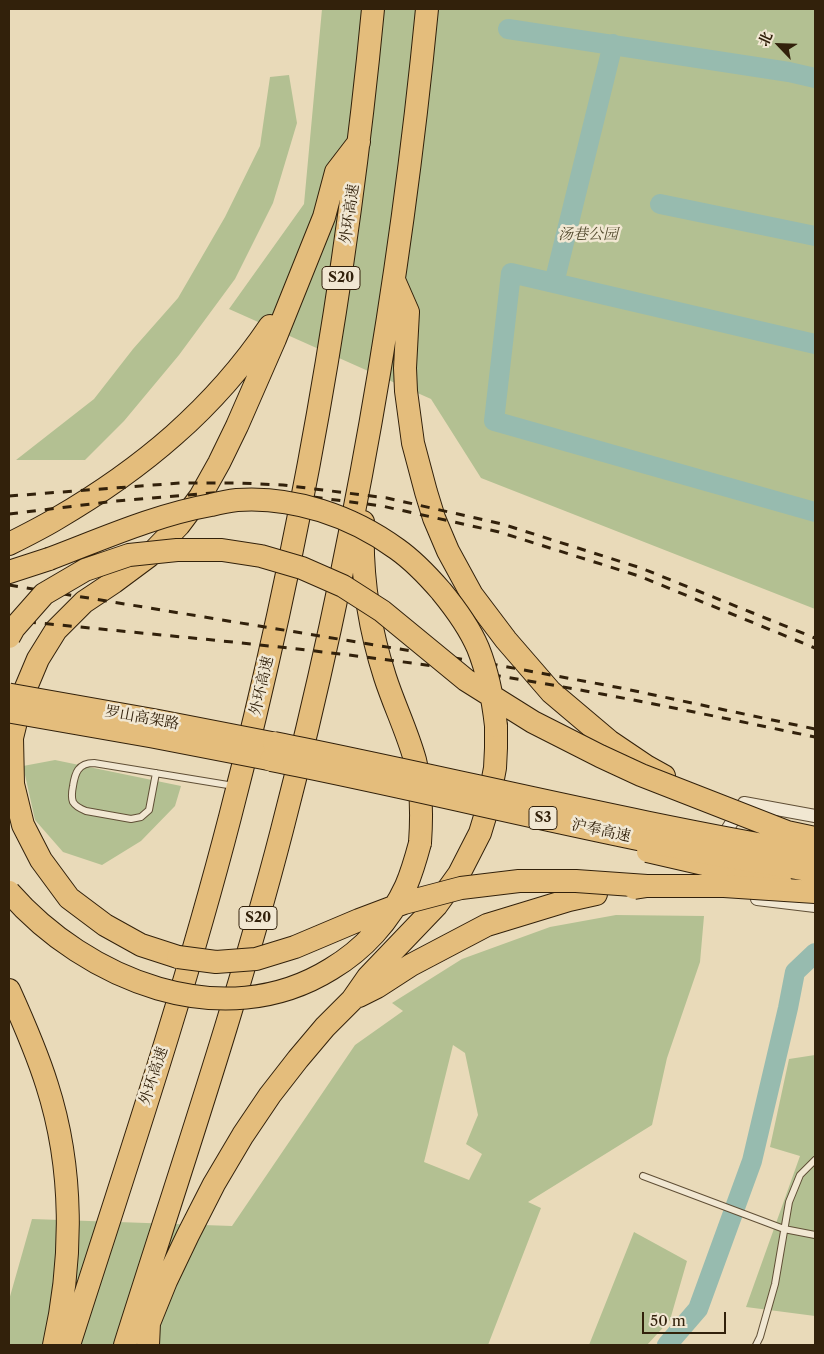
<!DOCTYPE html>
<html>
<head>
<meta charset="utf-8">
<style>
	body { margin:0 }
	#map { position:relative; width:824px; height:1354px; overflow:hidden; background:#e9dab9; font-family:"Libre Caslon Text","Noto Serif SC",serif }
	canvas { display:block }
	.frame { position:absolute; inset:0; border:10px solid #32210b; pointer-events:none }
	.north { position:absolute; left:754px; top:20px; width:50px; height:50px; -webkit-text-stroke:4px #f1e7d2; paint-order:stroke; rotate:294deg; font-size:14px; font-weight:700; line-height:20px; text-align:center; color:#32210b }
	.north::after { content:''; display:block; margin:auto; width:18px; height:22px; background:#32210b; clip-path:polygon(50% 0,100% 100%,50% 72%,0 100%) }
	.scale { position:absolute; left:642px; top:1312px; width:84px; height:22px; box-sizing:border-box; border:2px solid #32210b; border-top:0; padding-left:6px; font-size:15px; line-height:18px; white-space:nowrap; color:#32210b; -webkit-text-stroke:4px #f1e7d2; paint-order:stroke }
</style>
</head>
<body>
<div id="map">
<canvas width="824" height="1354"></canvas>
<div class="frame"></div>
<div class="north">北</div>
<div class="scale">50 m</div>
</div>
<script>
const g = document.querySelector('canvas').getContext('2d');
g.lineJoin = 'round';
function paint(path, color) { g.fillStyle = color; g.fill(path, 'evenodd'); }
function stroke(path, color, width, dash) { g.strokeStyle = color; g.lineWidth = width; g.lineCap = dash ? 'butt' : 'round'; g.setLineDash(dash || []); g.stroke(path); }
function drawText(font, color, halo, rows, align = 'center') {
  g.font = font + ' "Libre Caslon Text","Noto Serif SC",serif'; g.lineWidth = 5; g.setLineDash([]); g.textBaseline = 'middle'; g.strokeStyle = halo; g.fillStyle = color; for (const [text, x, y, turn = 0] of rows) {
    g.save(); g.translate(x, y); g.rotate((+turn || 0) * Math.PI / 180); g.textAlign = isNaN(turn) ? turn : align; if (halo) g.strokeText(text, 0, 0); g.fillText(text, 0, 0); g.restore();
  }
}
paint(new Path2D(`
	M322,9H815V609L481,478L431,399L229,309L304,204Z
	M289,75L297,123L273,203L235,279L179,355L124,421L85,460H16L94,399L133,349L178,298L225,217L260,146L270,77Z
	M55,760L181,786L175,806L141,841L102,865L63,852L35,820L23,766Z
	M616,915L704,916L700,962L667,1058L652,1125L528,1202L541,1208L488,1345H9V1300L32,1219L232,1226L355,1045L403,1011L392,1003L462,959L550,927ZM453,1045L465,1053L478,1115L466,1144L482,1154L469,1180L424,1162Z
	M815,1055V1316L746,1307L800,1156L770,1147L789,1059Z
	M634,1232L687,1261L670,1320L647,1345H589Z`), '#b3c092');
stroke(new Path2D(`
	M508,29L789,72L815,78
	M660,204L815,236
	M554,283L613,44
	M815,344L511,273L494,421L815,512
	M667,1345L698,1309L752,1161L788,1008L795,972L815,953`), '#97bbaf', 20);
const service = new Path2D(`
	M156,773L149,810L141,817L131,819L86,811C81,809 76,807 73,802C71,797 72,791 73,786C75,773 78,763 94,763L234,786
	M643,1176L784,1229L815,1235
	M756,1345L760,1337L775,1284L789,1202L800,1175L815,1160`);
const minor = new Path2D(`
	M720,841L744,803L815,816
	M757,899L815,906`);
const motorway = new Path2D(`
	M394,280L408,312L405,368L406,391L413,443L426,492L434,518L448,551L472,595L506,640L551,692L609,741L646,766L664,776
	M363,522C361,575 369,627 385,677C394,705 407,731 415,760C422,787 422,815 420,843
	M9,544C25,536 41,528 56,519C142,469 214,409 270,326
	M9,572L49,559
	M178,957L141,945L105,925L69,898L41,860L23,825L13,784L12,738L22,697L38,659L56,630L84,602L114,582L149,556L179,525L200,497L219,463L237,426L275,339L324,217L336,172L359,142
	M9,990C23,1021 37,1053 47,1085C74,1169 73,1260 54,1345
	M359,996L377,987L411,965L487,925L569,900L596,894
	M69,1345C125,1170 184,995 230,817C299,551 347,282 373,9
	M125,1345C179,1174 237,1004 282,830C352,560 400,286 427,9
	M148,1345L149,1323L166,1281L188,1235L214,1184L243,1135L270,1095L298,1059L325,1027L352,1000L368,977L436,906L459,874L480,833L487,810L495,768L496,748V726`);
stroke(service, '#604f36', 8);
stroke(minor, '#604f36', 14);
stroke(motorway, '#32210b', 24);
stroke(service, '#f1e7d2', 6);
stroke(minor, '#f1e7d2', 12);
stroke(motorway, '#e4bd7c', 22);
stroke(new Path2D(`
	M9,496L180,483H238L283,485L387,498L502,524L641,568L815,638
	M9,514L116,501L224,492L282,493L382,506L499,532L639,576L815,648
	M9,585L497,665L621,688L815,729
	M9,620C138,633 267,644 396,661C537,679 676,708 815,737`), '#32210b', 3, [9, 9]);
const primaryBridge = new Path2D(`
	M647,852L782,883`);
const trunkBridge = new Path2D(`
	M9,694L156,720L274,743
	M9,712L152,737L271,760`);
const motorwayBridge = new Path2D(`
	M49,559C102,539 155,515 211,505C219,503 228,501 237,500C293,496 352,516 397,549C414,561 428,576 441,591C455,608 469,627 478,648C488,673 493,699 496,726
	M9,637L14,628L44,594L85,570L129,555L177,550H222L261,556L302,568L343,586L382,611L466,680L533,722L600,756L641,775L787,832L815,838
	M274,743C455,779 634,824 815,854
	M271,760C424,790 576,829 729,857C758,862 787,866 815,871
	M634,888L647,886H724L815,892
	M9,892C86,980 223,1036 331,969C363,950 390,921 406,886C412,872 416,858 420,843
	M178,957L216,962L256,959L295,947L359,920L404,903L461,888L519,881H576L647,886`);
stroke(primaryBridge, '#32210b', 22, []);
stroke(trunkBridge, '#32210b', 23, []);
stroke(motorwayBridge, '#32210b', 24, []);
stroke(primaryBridge, '#e4bd7c', 20);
stroke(trunkBridge, '#e4bd7c', 21);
stroke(motorwayBridge, '#e4bd7c', 22);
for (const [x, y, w] of [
	[341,278,38],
	[543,818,28],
	[258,918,38]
]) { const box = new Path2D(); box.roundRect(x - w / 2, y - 11.5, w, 23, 4); g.fillStyle = '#f1e7d2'; g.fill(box); stroke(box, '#32210b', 1); }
drawText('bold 14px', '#32210b', null, [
	["S20",341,278],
	["S3",543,818],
	["S20",258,918]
]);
drawText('15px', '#32210b', '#f1e7d2', [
	["外环高速",350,214,-82],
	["外环高速",262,686,-77],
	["罗山高架路",142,718,10],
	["沪奉高速",601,831,12],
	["外环高速",154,1076,-72]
]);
drawText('italic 15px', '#52492d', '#f1e7d2', [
	["汤巷公园",588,235]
]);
</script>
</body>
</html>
